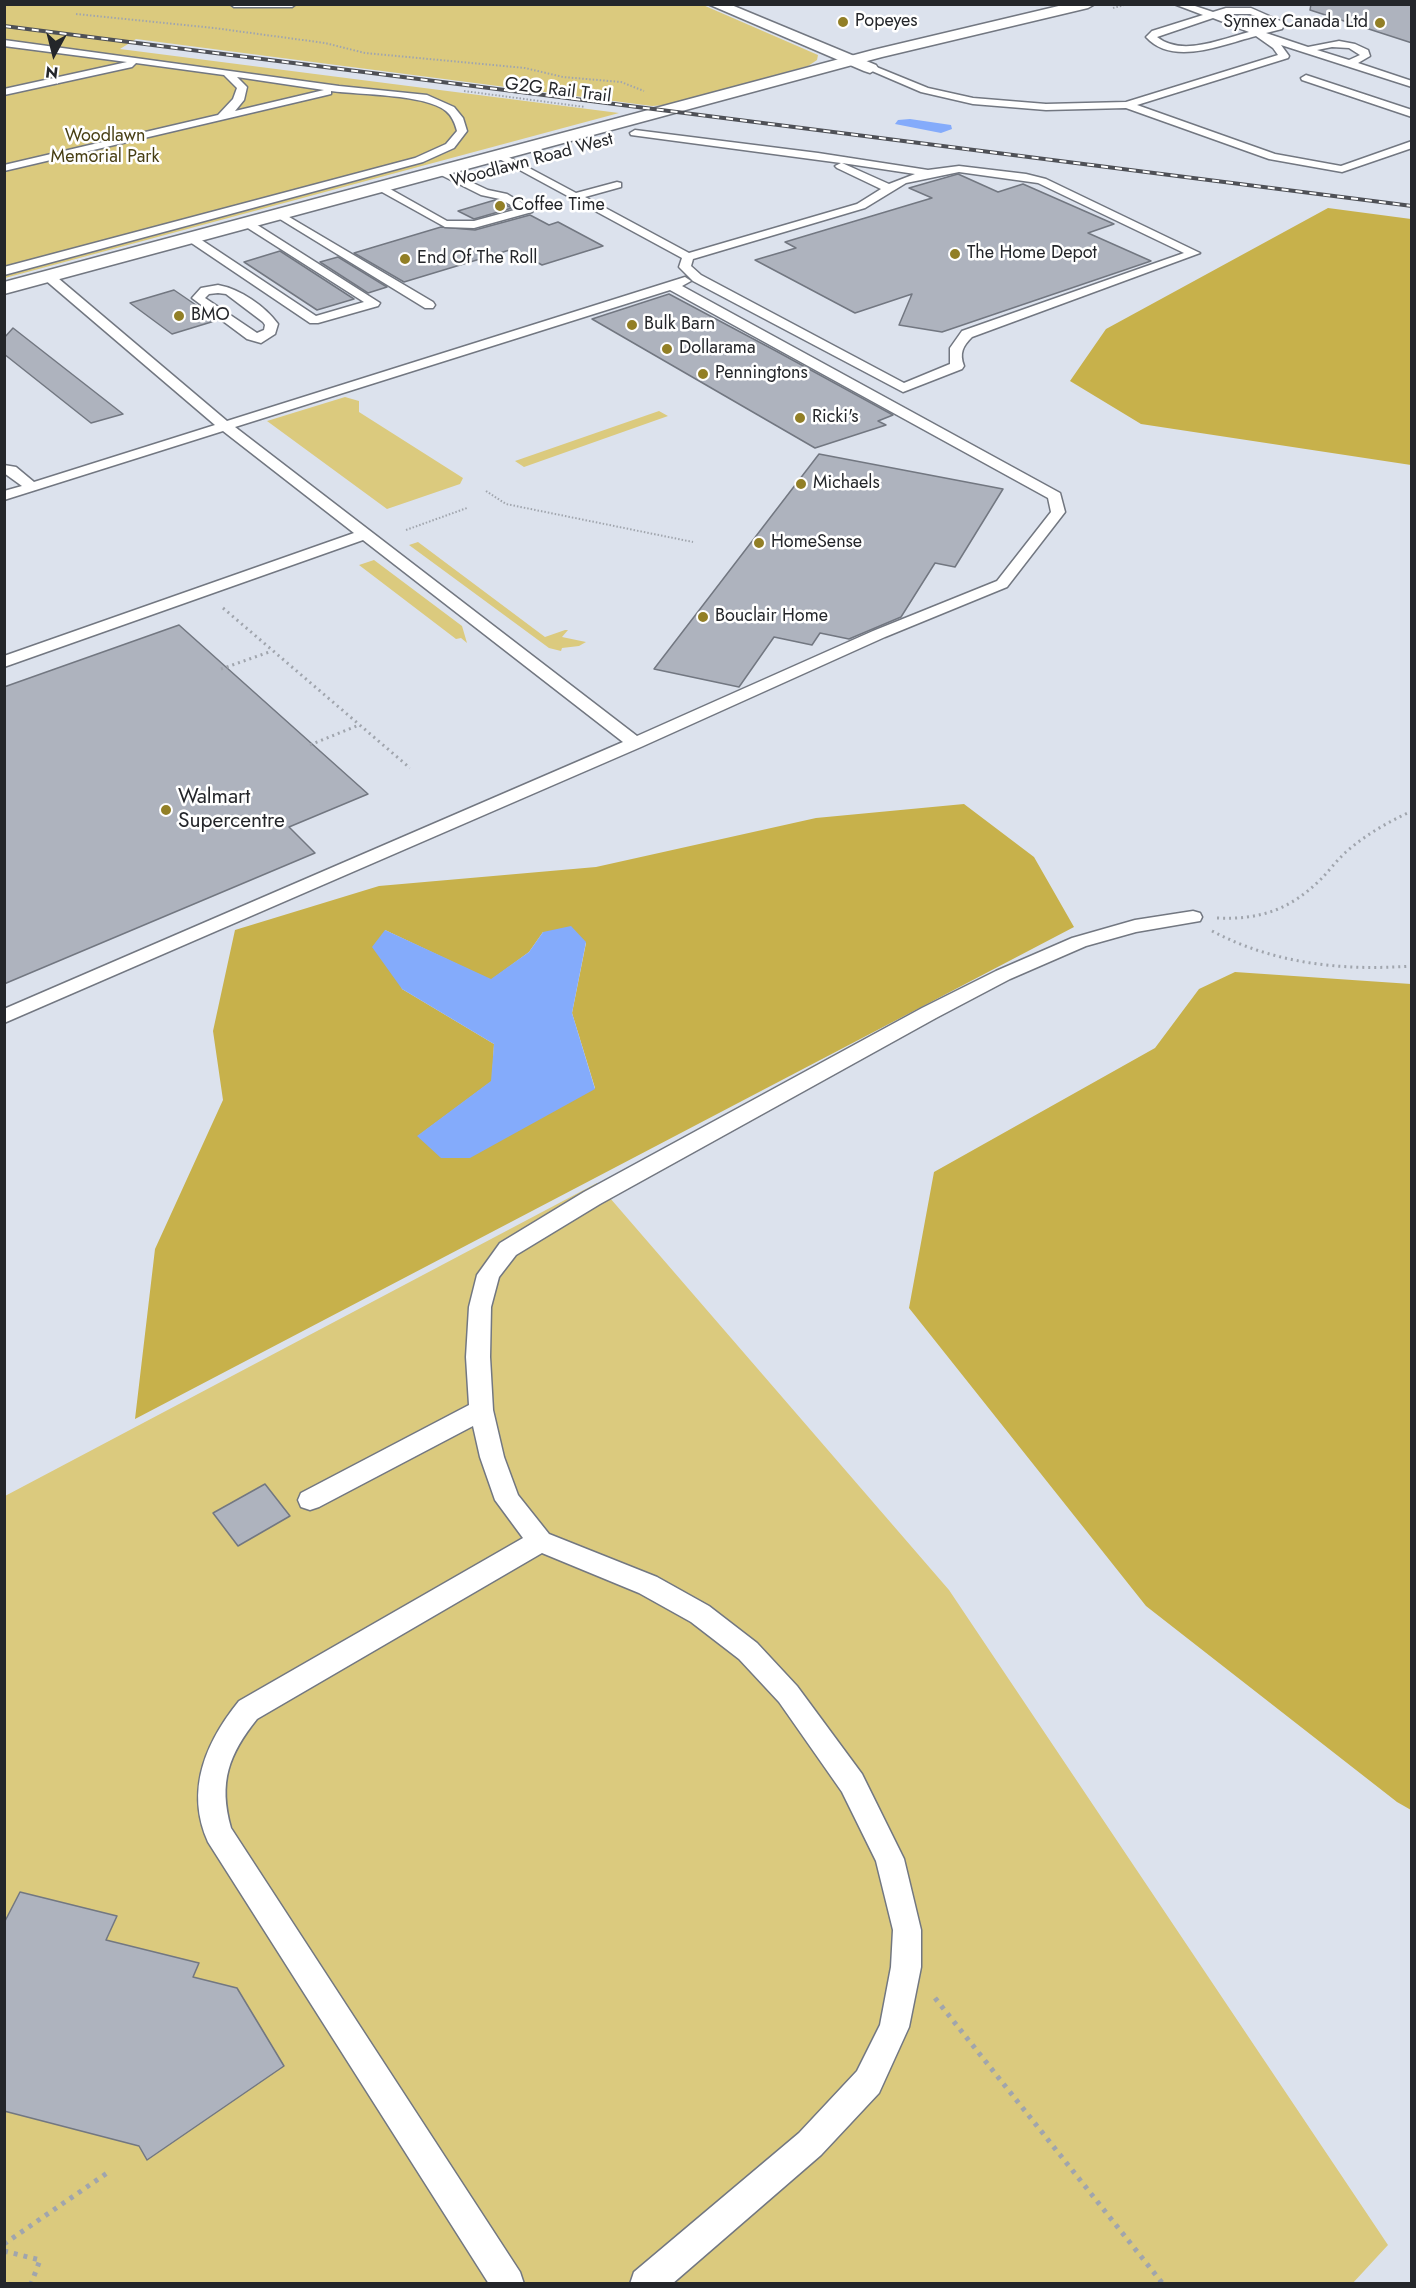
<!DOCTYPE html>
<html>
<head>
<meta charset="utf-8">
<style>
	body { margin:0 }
	#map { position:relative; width:1416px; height:2288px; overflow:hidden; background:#dce2ed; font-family:Jost,sans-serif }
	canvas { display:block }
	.frame { position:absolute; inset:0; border:6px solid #24262a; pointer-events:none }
	.north { position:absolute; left:24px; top:24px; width:60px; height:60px; -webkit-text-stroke:4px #fff; paint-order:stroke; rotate:187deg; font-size:16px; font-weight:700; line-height:24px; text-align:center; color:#24262a }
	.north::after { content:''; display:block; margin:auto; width:21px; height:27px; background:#24262a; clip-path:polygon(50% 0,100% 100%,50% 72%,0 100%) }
</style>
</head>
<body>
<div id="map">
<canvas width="1416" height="2288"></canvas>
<div class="frame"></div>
<div class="north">N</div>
</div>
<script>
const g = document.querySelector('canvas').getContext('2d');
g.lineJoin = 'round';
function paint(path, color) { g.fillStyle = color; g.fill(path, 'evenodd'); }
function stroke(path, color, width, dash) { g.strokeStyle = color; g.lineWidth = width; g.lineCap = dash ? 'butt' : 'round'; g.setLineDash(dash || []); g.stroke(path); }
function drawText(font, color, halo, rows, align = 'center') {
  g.font = font + ' Jost,sans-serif'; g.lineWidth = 5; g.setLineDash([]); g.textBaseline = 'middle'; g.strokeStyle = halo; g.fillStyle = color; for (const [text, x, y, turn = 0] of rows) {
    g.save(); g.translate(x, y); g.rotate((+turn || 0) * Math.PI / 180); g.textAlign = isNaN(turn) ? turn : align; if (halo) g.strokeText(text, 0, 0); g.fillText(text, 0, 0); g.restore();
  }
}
paint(new Path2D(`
	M5,5H703L818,55L817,60L808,66L666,105L652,106L136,39L120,49L619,113L5,278Z
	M345,397L359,401V412L463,478L460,484L387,509L267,421Z
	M659,411L668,416L524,467L515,461Z
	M418,542L545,637L565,630H568L562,637L586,642L579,646L562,648L561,651L549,648L409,545Z
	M374,560L462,626L467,643L461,638L456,639L359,565Z
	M597,1183L949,1590L1388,2245L1352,2284H5V1496Z`), '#dbca7e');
paint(new Path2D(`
	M1328,208L1411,219V465L1141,424L1070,381L1106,329Z
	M964,804L1034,857L1074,927L135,1419L155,1249L223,1100L213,1031L235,930L379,886L596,867L816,818ZM385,930L491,980L529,952L543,932L586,943L572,1013L595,1088L418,1136L492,1081L494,1044L402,989Z
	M1235,972L1411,984V1810L1397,1802L1146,1606L909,1308L934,1172L1155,1048L1199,989Z`), '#c7b14b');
paint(new Path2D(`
	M910,119L951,125L952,129L941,133L895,124L898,120Z
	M571,926L586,942L572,1013L595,1089L470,1158H441L417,1136L491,1081L494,1044L402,989L372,947L385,930L491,979L529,952L543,932Z`), '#84abfb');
const building = new Path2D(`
	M1311,4H1412V43L1310,10Z
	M958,174L998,192L1023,184L1114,224L1088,233L1151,261L942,332L899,325L912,294L855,313L755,260L796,248L785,242L932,198L909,188Z
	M495,200L512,208L474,219L458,211Z
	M530,215L549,225L558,222L603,246L542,265L513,249L404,282L354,253L441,227L475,230Z
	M280,251L354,299L317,310L244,262Z
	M338,257L387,287L368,293L320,262Z
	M174,290L218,320L172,334L130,303Z
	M669,294L776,351L893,415L878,421L886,425L815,448L592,319Z
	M13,328L123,414L91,423L4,354V338Z
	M819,454L1003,489L955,567L935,563L901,617L849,639L820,633L812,645L774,637L739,687L654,669Z
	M179,625L368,794L289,827L315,853L4,984V687Z
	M265,1484L290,1516L238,1546L213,1513Z
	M20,1892L117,1916L106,1940L199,1963L193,1977L237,1988L284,2066L147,2160L139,2146L4,2111V1923Z`);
paint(building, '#aeb3be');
stroke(building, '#727781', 1.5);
const service = new Path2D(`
	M230,4H296L292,7H234Z
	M1174,4H1189L1213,12L1226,8H1251L1285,23L1282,29L1266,33L1308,47L1339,41L1355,44L1368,50L1370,56L1358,63L1412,81V87L1281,45L1289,56L1288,58L1137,105L1275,154L1341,166L1412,141V148L1342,172L1269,159L1126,108L1046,110L973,104L921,92L865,68L874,66L928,88L973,98L1046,104L1126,102L1278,55L1273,48L1256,36C1224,44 1173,67 1146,37L1152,31L1203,15ZM1227,14H1250L1275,24L1258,29L1223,15ZM1213,18L1249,32C1221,39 1182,57 1157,37ZM1332,47L1349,48L1360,55L1349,60L1317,50Z
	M4,40L339,86L427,95L454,107L463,118L467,131L454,148L423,162L4,275V267L415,158L446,144L457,131C455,123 452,116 446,111C425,94 360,95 331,91V94L327,95L4,171V165L218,115L233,99L237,88L224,75L136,63L132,67L4,95V89L127,62L4,46ZM237,77L324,90L235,111L244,100L247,87Z
	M1306,75L1412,110V117L1302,80L1301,78Z
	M635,130L818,153L928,170L959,166L1026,174L1046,179L1200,253L972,337C963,346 959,353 964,366L962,369L903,392L693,281L679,267L682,258L492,155L493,153H501L576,193L617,182L621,183V187L585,197L689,253L857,204L881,189L837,168L835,166L841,163L631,135L630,133ZM842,163L915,174L889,184ZM959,172L1038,183L1184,253L962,331L950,348V364L904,383L701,275L691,266L693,259L865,208L906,183Z
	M441,168L488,190L507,194L534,210L532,212L474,228L445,227L373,187L375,185H383L447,221H474L518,209L500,199L481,195L437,173L435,171Z
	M279,211L433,302L435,305L433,308H425L275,216V212Z
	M247,220L251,221L380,303L378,306L318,323H310L184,238L190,234L194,235L316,316L364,302L243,225L241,223Z
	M48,272L52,273L227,421L685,277L691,281L682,286L1060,493L1065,512L1007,587L885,637L641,747L4,1023V1009L623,742L363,540L4,667V656L354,533L223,431L4,500V491L22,486L4,473V465L16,467L34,482L215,425L44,279V273ZM670,290L1048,498L1051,512L997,581L873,631L637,736L235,427Z
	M218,285C240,289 265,306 278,324L275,334L261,343L247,339L192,298L201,288ZM218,293L226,294L263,322L265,325L264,330L257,333L205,298L209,294Z
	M1193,911L1200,913L1202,917L1200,921L1136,932L1086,946L1010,979L936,1018L600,1204L516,1255L499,1277L491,1307L490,1357L493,1410L504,1457L518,1495L549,1534L657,1577L709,1606L757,1643L797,1686L862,1774L904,1859L921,1930V1967L909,2027L879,2093L821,2155L672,2284H630L634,2272L799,2133L857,2071L880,2025L891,1967L893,1930L876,1861L842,1792L779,1702L739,1659L691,1622L639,1593L542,1553L257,1719C229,1754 218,1782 231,1828L520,2272L524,2284H489L208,1842C185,1791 205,1743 239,1701L523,1538L495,1500L480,1457L473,1426L319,1507L310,1510L301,1507L298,1500L301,1493L469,1405L466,1357L469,1307L477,1275L500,1243L584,1192L922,1008L996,971L1072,938L1135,920Z`);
const minor = new Path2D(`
	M708,4H729L876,65L878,68L870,73L864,71Z`);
const primary = new Path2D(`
	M1067,4H1095L1088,8L882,57L4,294V282L873,50Z`);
stroke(service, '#727781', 3);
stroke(minor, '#727781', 3);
stroke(primary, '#727781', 3);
stroke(new Path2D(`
	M1113,8L1128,4
	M76,14L214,28L325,43L365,53L525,68L563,77L621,82L644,91
	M464,91L585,107
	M486,491L506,504L693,542
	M406,530L467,508`), '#a0a5ad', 2, [1.5, 2]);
stroke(new Path2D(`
	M223,608L410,768
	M221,669L272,651
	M310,745L359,725
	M1217,918C1259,920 1290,910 1321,879C1329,871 1336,861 1346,852C1365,835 1388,822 1412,811
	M1212,931C1275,964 1342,971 1412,966`), '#a0a5ad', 3, [2, 4]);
stroke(new Path2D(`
	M935,1998L1163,2284
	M4,2244L110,2171
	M4,2251L40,2260L31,2284`), '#a0a5ad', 5, [4, 6]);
paint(service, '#fff');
paint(minor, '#fff');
paint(primary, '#fff');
const rail = new Path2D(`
	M4,26L1412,206`);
stroke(rail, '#4e5056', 4);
stroke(rail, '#fff', 2, [7]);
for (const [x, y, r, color] of [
	[843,22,6,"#927f26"],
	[1380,23,6,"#927f26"],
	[500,206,6,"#927f26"],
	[955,254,6,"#927f26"],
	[405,259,6,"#927f26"],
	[179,316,6,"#927f26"],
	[632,325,6,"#927f26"],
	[667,349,6,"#927f26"],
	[703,374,6,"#927f26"],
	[800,418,6,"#927f26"],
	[801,484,6,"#927f26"],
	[759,543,6,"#927f26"],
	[703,617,6,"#927f26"],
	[166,810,6,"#927f26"]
]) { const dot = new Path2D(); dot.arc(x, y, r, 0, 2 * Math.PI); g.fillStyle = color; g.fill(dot); stroke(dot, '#fff', 2); }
drawText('18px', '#24262a', '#fff', [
	["Popeyes",855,22],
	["Synnex Canada Ltd",1368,23,"right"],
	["Coffee Time",512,206],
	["The Home Depot",967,254],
	["End Of The Roll",417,259],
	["BMO",191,316],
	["Bulk Barn",644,325],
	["Dollarama",679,349],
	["Penningtons",715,374],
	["Ricki's",812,418],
	["Michaels",813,484],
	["HomeSense",771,543],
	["Bouclair Home",715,617]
], 'left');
drawText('18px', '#24262a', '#fff', [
	["G2G Rail Trail",558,91,7],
	["Woodlawn Road West",532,161,-15]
]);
drawText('18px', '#483f14', '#fff', [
	["Woodlawn",105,137],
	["Memorial Park",105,158]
]);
drawText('21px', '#24262a', '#fff', [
	["Walmart",178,798],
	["Supercentre",178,822]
], 'left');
</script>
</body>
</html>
